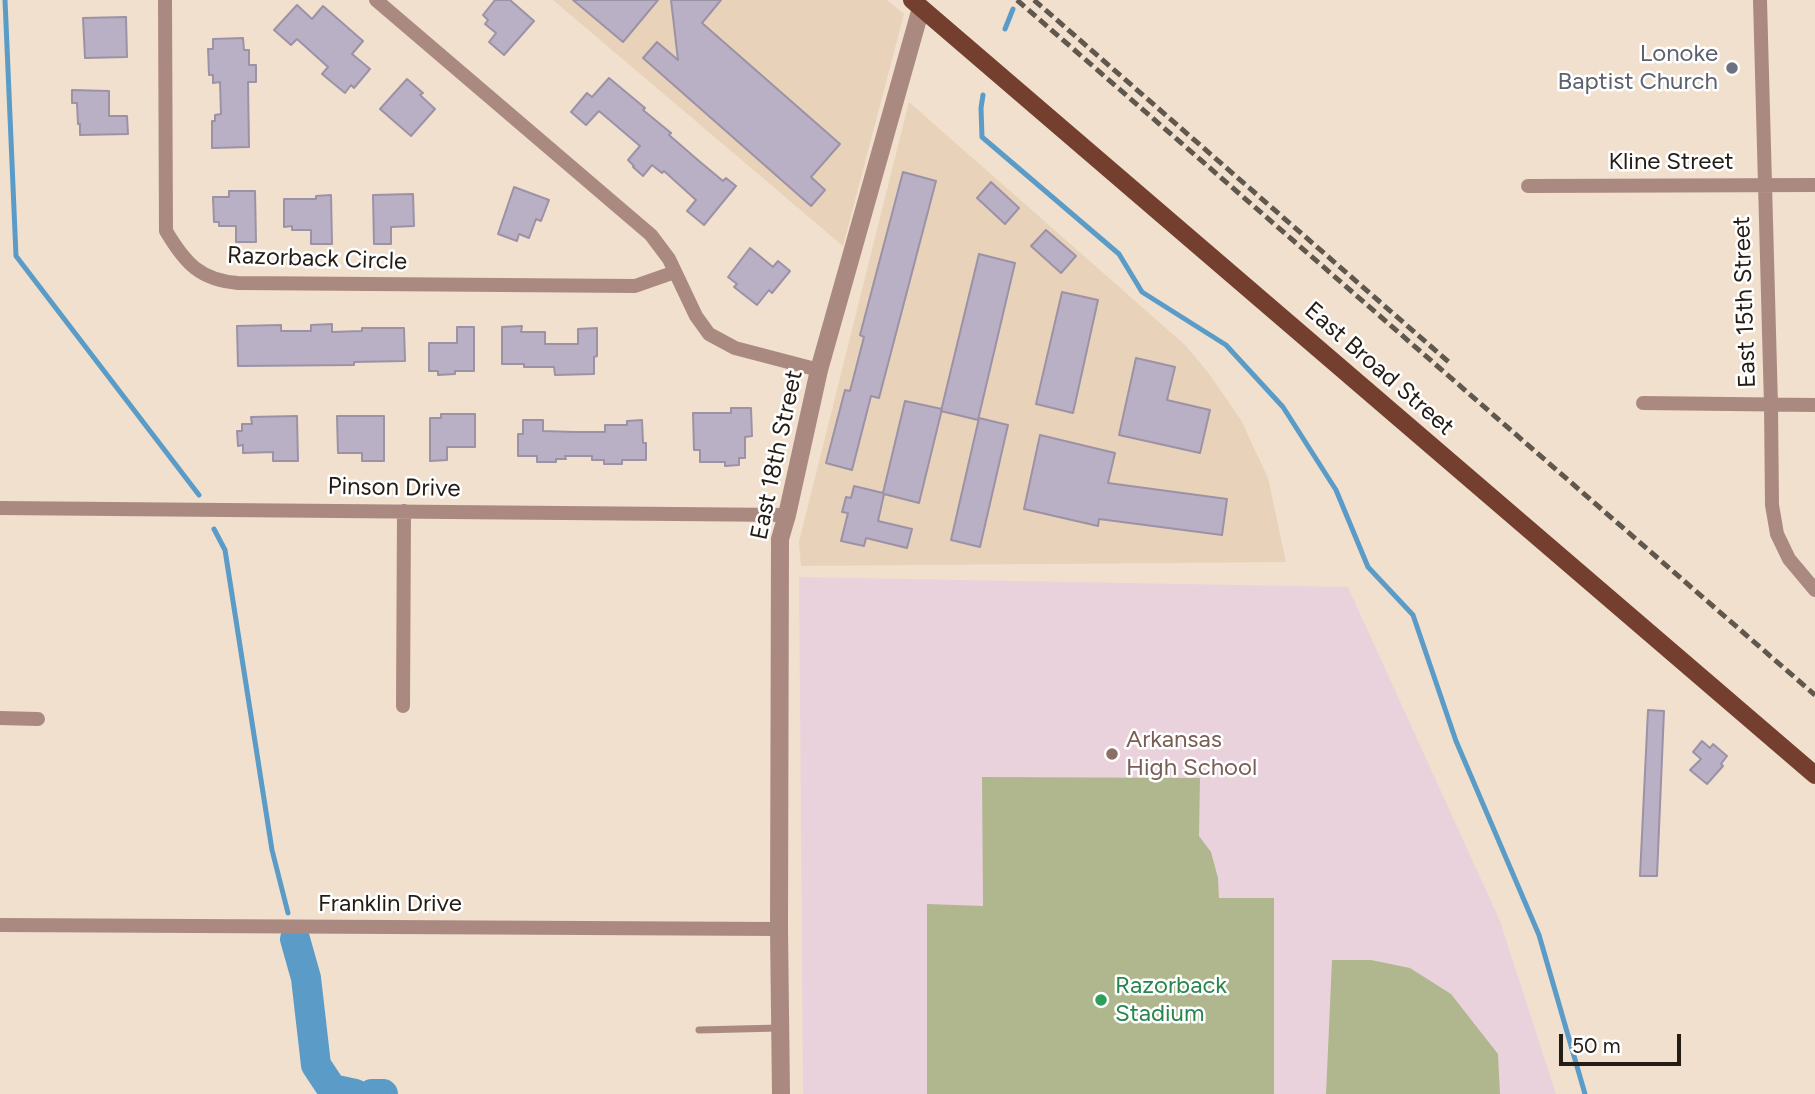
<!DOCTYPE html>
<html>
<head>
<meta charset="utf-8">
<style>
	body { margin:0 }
	#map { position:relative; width:1815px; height:1094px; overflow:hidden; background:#f1e0ce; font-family:Figtree,sans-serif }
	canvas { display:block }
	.scale { position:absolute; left:1559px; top:1034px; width:122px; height:32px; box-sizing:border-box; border:4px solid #231d16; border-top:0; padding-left:9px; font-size:21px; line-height:24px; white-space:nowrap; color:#231d16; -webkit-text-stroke:5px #fff; paint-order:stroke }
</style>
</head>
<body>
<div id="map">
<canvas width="1815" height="1094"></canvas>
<div class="scale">50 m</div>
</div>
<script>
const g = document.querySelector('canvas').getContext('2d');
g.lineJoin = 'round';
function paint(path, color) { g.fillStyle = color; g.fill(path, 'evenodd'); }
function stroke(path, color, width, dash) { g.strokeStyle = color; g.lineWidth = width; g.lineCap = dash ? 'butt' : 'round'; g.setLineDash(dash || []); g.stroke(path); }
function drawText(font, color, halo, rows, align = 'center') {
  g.font = font + ' Figtree,sans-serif'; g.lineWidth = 5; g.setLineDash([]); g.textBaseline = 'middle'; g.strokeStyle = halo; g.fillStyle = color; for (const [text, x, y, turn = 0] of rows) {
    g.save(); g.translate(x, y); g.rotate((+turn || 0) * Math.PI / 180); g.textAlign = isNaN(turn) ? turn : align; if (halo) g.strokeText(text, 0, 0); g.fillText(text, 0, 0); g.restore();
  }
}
paint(new Path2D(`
	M553,0H887L904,14L843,246Z
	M909,102L1184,344L1207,371L1241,420L1268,478L1286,562L801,566L799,542Z`), '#e8d2ba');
paint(new Path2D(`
	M799,577L1348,587L1500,921L1556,1094H803Z`), '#ead2dc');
paint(new Path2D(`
	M982,777L1200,778L1199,836L1211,852L1218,878L1219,898H1274V1094H927V904L983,906Z
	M1332,960H1371L1410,968L1451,994L1498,1054L1500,1094H1326Z`), '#b0b78e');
stroke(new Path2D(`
	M5,0L16,256L199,495
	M1005,29L1013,9
	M983,95L981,108L982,137L1119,254L1142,292L1226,345L1283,407L1336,490L1368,567L1413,615L1456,741L1539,935L1585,1094
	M214,529L225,550L272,850L288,913`), '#5a9cc7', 5);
stroke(new Path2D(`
	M295,939L306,978L316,1065L332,1089L355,1094
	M372,1094H383`), '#5a9cc7', 30);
const building = new Path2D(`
	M495,0H510L534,21L504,55L489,42L496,33L485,24L488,20L483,15Z
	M573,0H658L623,42Z
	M671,0H721L702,23L840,144L811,177L825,190L811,206L643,58L657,42L678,60Z
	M297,5L312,19L323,6L363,41L352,54L370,69L354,88L351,85L345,93L322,74L328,67L297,39L291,45L274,30Z
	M126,17L127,57L85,58L83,18Z
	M243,38L244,50H249V65H256V82H248L249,147L212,148V121H215V115L221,114L220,82L213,83V75H209L208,49H213V39Z
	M609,78L645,108L643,110L671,133L669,135L699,161L723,181L726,178L736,186L704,225L687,211L696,200L664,171L662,173L652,165L643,176L633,167L634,166L628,160L640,146L599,111L586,125L571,112L587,93L592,97Z
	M407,79L423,93L420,95L435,109L411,136L380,109Z
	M72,90L109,91V116H127L128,134L80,135V124H78L77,103H72Z
	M903,172L936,181L879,398L871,396L852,470L826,463L845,390L850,391L864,337L860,335Z
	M991,182L1019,208L1005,224L977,198Z
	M514,187L549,200L541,221L536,219L529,238L519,234L517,241L498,234Z
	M229,191H255L256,242H236V226H219V222H214L213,197H229Z
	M413,194L414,226L391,227V244H374L373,195Z
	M331,195L332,244H311V230H292V226L284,227V199H316V196Z
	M1046,230L1076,256L1061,273L1031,246Z
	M750,248L773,267L778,261L790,271L772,293L769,290L757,305L734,287L737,284L728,277Z
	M979,254L1015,263L978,420L941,411Z
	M1062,292L1098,300L1073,413L1036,404Z
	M332,324V332L362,331V328H404L405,361L354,362V365L238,366L237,326L281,325V331H311V325Z
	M522,326L521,332H545V344H578V329L597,328V356L594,357V374L555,375L554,367H524V364H502V327Z
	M457,327H474V371H455V374L438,375V371H429V343H457Z
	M1136,358L1175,367L1167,400L1210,410L1200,453L1119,435Z
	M905,401L942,409L919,503L884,494L878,521L912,529L907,548L866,538L864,546L841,541L848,513L842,512L846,497L851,498L854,486L883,493Z
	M731,408H751L752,436L745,437V458H739V465L725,466V462H700V450H694L693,413H731Z
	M441,414H475V447H447V460L430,461V418H441Z
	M297,416L298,461H273V452L243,453V445L238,446L237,431H242V424H252L251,417Z
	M337,416H384V461H362V453H338Z
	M979,418L1008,425L980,547L951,540Z
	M523,420H543V431L574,432H605V425H627V421L642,420L643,443H646V460H622V464H604V460H592V456H565L566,459H556V462H537V456H518V434H523Z
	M1040,435L1115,453L1108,483L1227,499L1222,535L1099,519L1098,526L1024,509Z
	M1648,710L1664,711L1657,876H1640Z
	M1702,741L1710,748L1713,744L1727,756L1721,764L1723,766L1707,784L1690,770L1701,759L1693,752Z`);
paint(building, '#bab0c5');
stroke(building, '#9c92a6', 2);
stroke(new Path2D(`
	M699,1030L779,1028`), '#aa8a80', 7);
stroke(new Path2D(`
	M165,0L166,231C185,263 200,280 238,283L635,286L675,272
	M376,0L651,235L669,259L696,316L709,334L735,348L819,370
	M1760,0L1771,405L1772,505L1777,534L1789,559L1815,590
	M1528,186L1815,185
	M1643,403L1815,405
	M0,508L787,515
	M403,706L404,511
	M0,718L38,719
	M0,925L779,929`), '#aa8a80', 14);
stroke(new Path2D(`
	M781,1094L779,929L780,539L787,515L819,370L921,8`), '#aa8a80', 18);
stroke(new Path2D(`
	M912,0L1815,775`), '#753f30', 18);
stroke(new Path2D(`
	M1017,0L1815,695
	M1034,0L1451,364`), '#60574d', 5, [10, 5]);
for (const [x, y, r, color] of [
	[1732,68,7,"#6b7280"],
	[1112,754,7,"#8d6e63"],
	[1101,1000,7,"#2e9e5b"]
]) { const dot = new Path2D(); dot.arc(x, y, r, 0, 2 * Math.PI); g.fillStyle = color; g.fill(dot); stroke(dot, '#fff', 2.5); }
drawText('24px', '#5b616d', '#fff', [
	["Lonoke",1718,54],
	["Baptist Church",1718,82]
], 'right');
drawText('24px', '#231d16', '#fff', [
	["Kline Street",1671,162],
	["Razorback Circle",317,259,2],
	["East 15th Street",1745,302,-92],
	["East Broad Street",1379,369,41],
	["East 18th Street",777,455,-78],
	["Pinson Drive",394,488,1],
	["Franklin Drive",390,904]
]);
drawText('24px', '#785e54', '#fff', [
	["Arkansas",1126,740],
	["High School",1126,768]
], 'left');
drawText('24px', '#27864d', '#fff', [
	["Razorback",1115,986],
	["Stadium",1115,1014]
], 'left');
</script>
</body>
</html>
